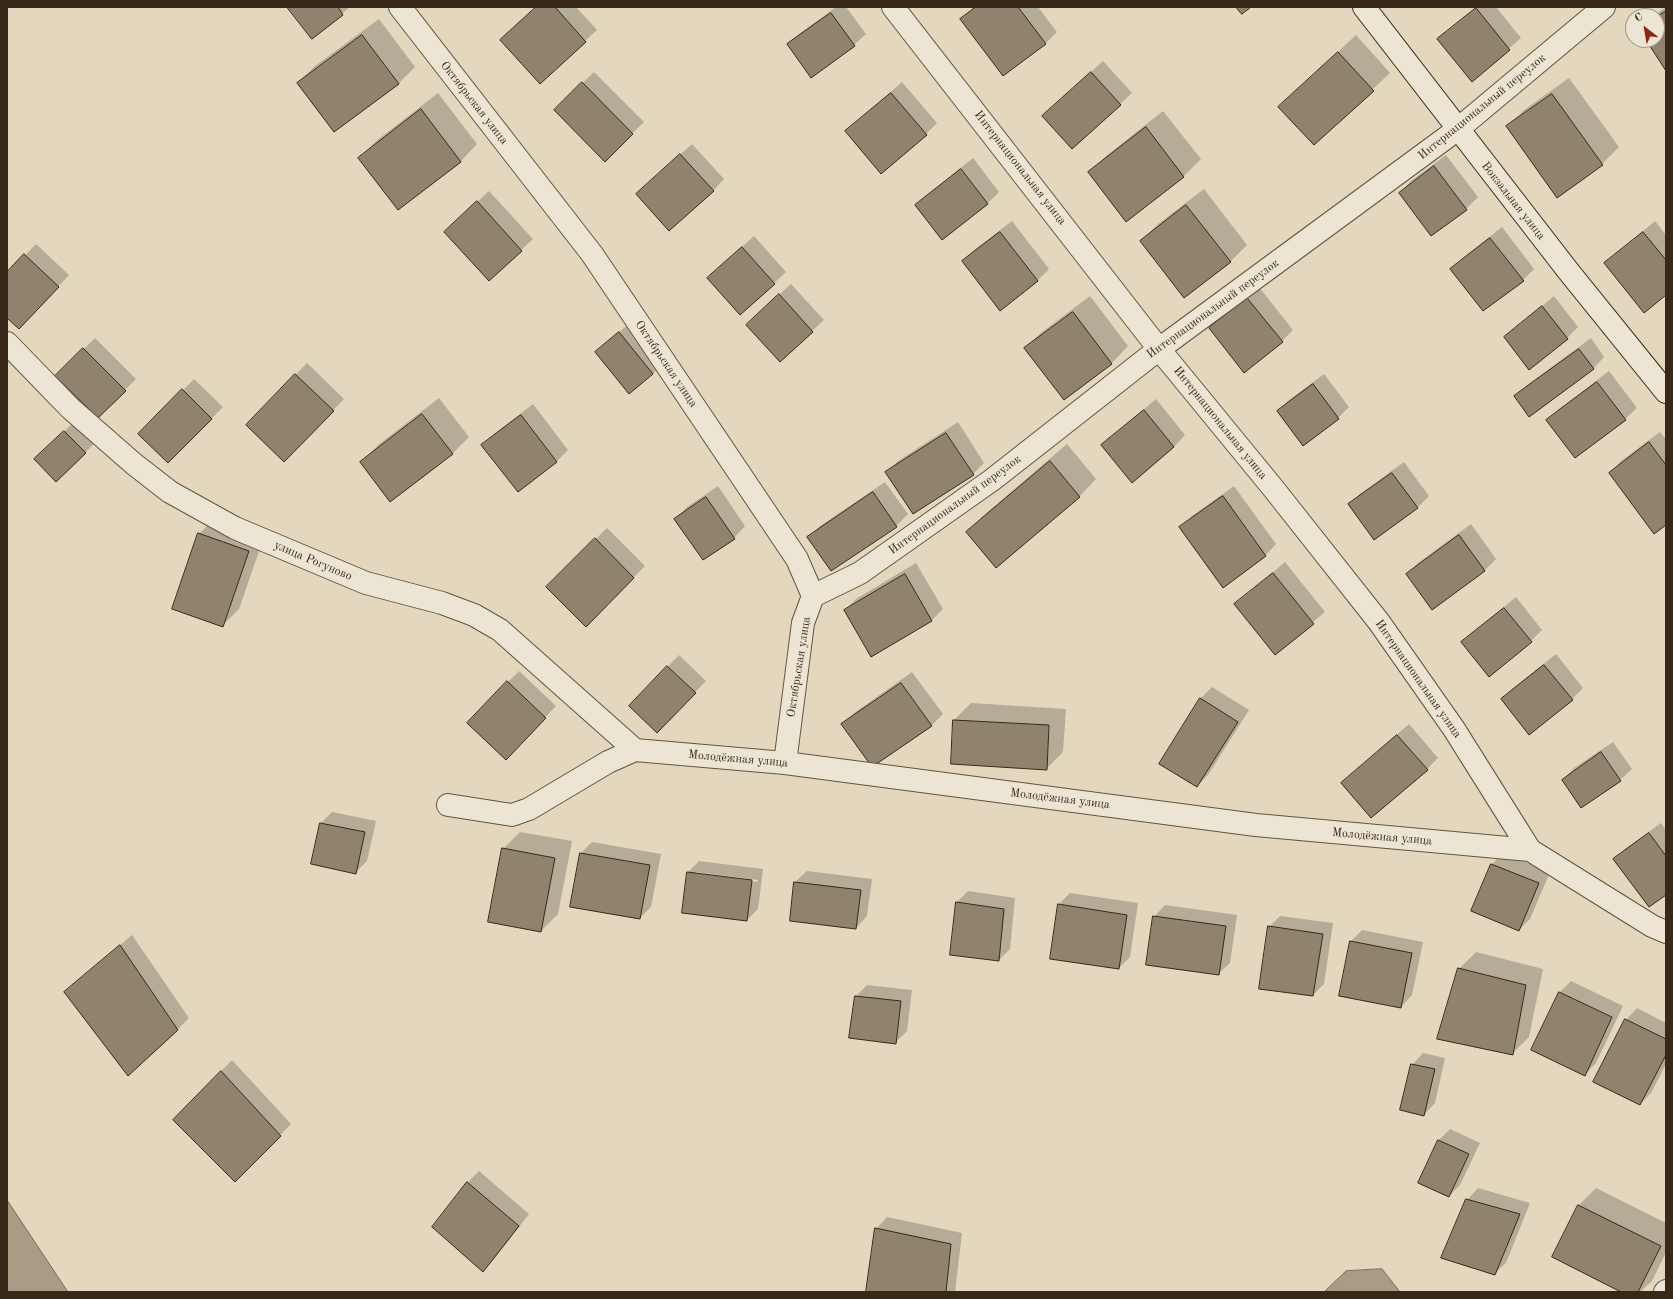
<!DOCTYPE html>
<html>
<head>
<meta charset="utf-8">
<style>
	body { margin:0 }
	#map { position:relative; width:1673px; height:1299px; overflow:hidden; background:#e3d7bd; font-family:"Old Standard TT",serif }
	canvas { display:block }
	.frame { position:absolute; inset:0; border:8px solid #372817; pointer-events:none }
	.north { position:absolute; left:1625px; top:8px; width:40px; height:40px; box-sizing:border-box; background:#ede5d4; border:1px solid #a49988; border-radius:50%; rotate:329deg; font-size:11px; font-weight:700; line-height:16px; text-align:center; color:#372817 }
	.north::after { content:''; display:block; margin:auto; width:14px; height:18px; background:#8f2418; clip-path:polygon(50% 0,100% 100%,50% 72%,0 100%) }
</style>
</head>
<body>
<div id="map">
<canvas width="1673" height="1299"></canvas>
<div class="frame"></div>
<div class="north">С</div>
</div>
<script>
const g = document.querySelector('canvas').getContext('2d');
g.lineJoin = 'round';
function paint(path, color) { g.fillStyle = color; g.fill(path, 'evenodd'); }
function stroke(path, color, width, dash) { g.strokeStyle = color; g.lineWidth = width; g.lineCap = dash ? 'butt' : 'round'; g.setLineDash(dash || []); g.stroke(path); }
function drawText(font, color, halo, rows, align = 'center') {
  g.font = font + ' "Old Standard TT",serif'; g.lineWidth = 3; g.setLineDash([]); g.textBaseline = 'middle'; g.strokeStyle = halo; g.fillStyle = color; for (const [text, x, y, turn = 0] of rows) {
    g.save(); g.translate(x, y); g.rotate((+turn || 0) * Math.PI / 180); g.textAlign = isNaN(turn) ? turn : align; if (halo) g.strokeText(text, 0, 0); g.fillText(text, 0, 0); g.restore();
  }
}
const water = new Path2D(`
	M7,1200L68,1292H7Z
	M1382,1269L1400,1292H1324L1346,1271Z`);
paint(water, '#a99c85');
stroke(water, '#7b6e59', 1);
paint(new Path2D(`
	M288,7H350L312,38Z
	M537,7H576L597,30L585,41Z
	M836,7H846L866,34L854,45L788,44L800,33Z
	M974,7H1038L1057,32L1046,43L1004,74L961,19Z
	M1476,7H1496L1521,38L1472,80L1439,39Z
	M1666,7V70L1647,40H1657V16H1653Z
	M379,19L415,67L398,84L298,83L315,66Z
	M1356,35L1390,73L1314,144L1279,107Z
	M1103,61L1132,93L1120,104L1055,105Z
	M594,72L644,122L605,160L555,110Z
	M1569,78L1619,147L1602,164L1507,127L1524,110Z
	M902,82L937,123L926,134L846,131Z
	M438,93L477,144L461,161L398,208L359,158L376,141Z
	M1163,111L1201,159L1184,176L1126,221L1089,173L1106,156Z
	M692,144L724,179L713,191L648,183Z
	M1446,155L1478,197L1466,209L1431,235L1400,193L1411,181Z
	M973,158L999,192L988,203L943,239L916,205L928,194Z
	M1204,189L1247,245L1230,262L1141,241L1158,224Z
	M489,191L533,239L489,280L457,221Z
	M1012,221L1049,269L1038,280L1001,309L963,261L974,250Z
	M1655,221L1666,235V294L1606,263Z
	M1502,227L1534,269L1523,280L1452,269L1463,258Z
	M754,236L786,272L741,314L720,267Z
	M36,244L69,275L30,317H7V274Z
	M791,284L824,320L780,360L759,313Z
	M1259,287L1293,330L1282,341L1210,328Z
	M1090,296L1128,346L1112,363L1064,399L1025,348L1042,332Z
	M1554,296L1578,327L1567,338L1505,337Z
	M631,322L664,362L653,374L596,352Z
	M95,338L136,379L98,417L57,376Z
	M1591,338L1604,357L1593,369L1516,396L1527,385Z
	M307,363L344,399L296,449L247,425Z
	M1609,371L1637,408L1625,419L1575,457L1547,420L1559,409Z
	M1324,374L1349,407L1338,418L1278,411L1289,400Z
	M194,379L223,407L168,462L140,434Z
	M439,398L469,437L452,454L361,462L378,445Z
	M1156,399L1185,435L1174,447L1102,445Z
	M533,404L568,450L557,461L518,491L483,445L494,434Z
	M76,420L97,441L56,481L36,459Z
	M958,422L984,463L973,474L887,472L898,461Z
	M1660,432L1666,439V524L1610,473L1621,461Z
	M1067,444L1096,479L1080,496L996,567L967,532L984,515Z
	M1404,462L1429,496L1417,508L1349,504L1361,493Z
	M885,482L908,514L896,526L831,570L809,537L820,526Z
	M718,486L745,526L734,538L676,519L687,507Z
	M1234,486L1276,544L1265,556L1181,528L1192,516Z
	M216,517L265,534L239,609L222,626L199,534Z
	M1471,524L1496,559L1485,570L1432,609L1407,574L1418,563Z
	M607,528L645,566L586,625L547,587Z
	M1285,562L1325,612L1275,653L1236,604Z
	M916,563L943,609L932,620L872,656L845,610L856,599Z
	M1516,597L1542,630L1531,641L1462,642Z
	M1556,654L1583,688L1572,699H1502L1513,688Z
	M679,655L706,681L668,720L630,706Z
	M519,671L556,706L517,747L508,682Z
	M912,672L943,714L931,726L843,724L854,713Z
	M1212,687L1249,710L1208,775L1197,786L1200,699Z
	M971,703L1066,709L1063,752L1046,769L954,720Z
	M1409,724L1438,758L1427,769L1342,783Z
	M1613,742L1632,769L1620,780H1563L1574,768Z
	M332,812L376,821L367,861L356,872L321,823Z
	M1661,823L1666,830V893L1615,859L1626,848Z
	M520,832L572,841L558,914L541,931L503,849Z
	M592,842L661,854L651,907L640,918L580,854Z
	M1503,853L1550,872L1530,919L1519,930L1492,864Z
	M699,861L763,869L758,909L747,920L688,872ZM696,872L758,880L757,882L696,874Z
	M807,871L872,879L867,916L856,928L795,882Z
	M968,891L1015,898L1010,949L999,960L957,902Z
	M1070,893L1138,903L1130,957L1119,968L1059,904Z
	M1165,905L1237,915L1230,963L1218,974L1154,917Z
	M1280,916L1333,923L1324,984L1313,995L1269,927Z
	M1362,930L1423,942L1412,995L1401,1007L1351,941Z
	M132,935L189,1018L177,1030L66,992Z
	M1476,952L1543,969L1529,1037L1512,1054L1459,969Z
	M1571,981L1623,1006L1596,1063L1585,1074L1559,993Z
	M867,985L912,990L907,1031L895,1043L856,996Z
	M1637,1008L1666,1023V1064L1651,1093L1640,1104L1626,1020Z
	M1423,1053L1445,1058L1435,1103L1424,1115L1412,1065Z
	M232,1060L291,1124L235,1181L174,1120Z
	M1450,1129L1480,1143L1460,1185L1449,1196L1419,1183L1439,1140Z
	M479,1171L529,1214L494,1259L483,1270L433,1227L468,1182Z
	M1478,1188L1530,1203L1506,1263L1494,1274L1467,1200Z
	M1596,1188L1666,1223V1252L1652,1281L1640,1292H1623L1553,1257L1579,1205Z
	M887,1217L962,1233L955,1292H867L876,1229Z`), '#0003');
const building = new Path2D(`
	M287,7H338L343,15L312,39Z
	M536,7H555L586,42L540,84L500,40Z
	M976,7H1018L1046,44L1003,76L960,19Z
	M1236,7H1251L1242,14Z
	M1476,8L1510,50L1472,82L1437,39Z
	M1666,11V71L1646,40H1657V17Z
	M831,13L855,46L811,78L787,44Z
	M362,35L399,84L334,132L297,83Z
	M1338,52L1374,91L1314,145L1278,107Z
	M1091,72L1121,105L1072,149L1042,116Z
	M582,82L633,134L605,162L554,110Z
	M891,93L927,135L881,174L845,131Z
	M1552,94L1603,165L1557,198L1506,126Z
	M421,109L461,162L398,210L358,158Z
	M1146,127L1184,177L1126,222L1088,172Z
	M680,154L714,191L669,231L636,194Z
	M1434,166L1467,210L1431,236L1399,193Z
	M961,169L988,204L942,240L915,205Z
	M477,201L522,251L489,281L444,232Z
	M1186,205L1231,262L1184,298L1140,241Z
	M1000,232L1038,281L1000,311L962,261Z
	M1643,232L1666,260V295L1644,313L1604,263Z
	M1490,238L1524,281L1483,311L1450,269Z
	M742,247L775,284L740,315L707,278Z
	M24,254L59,287L19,329L7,318V272Z
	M779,294L813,332L780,362L746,325Z
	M1247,298L1283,342L1244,373L1209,328Z
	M1542,306L1568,339L1529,370L1504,337Z
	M1073,312L1112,364L1064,400L1024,348Z
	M619,332L653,374L629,394L595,352Z
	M83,348L126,391L98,418L55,376Z
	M1579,349L1594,369L1529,417L1514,396Z
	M295,374L334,411L284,462L246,425Z
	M1597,382L1626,420L1575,458L1546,420Z
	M1313,384L1339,419L1303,446L1277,411Z
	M182,389L212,419L168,463L138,434Z
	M1144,410L1174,447L1132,483L1101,445Z
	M422,414L453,454L390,502L360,462Z
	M521,415L557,462L518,492L481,445Z
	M64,431L86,453L56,482L34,459Z
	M946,433L974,475L913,514L885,472Z
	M1649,442L1666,465V525L1654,534L1609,473Z
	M1050,461L1080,497L996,568L966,532Z
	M1392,473L1418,508L1374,540L1348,504Z
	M873,492L897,527L831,571L807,537Z
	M1223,496L1266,556L1223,588L1179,527Z
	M706,497L735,539L703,560L674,519Z
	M198,533L249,551L223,627L172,609Z
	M1459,535L1485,571L1432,610L1406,574Z
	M595,538L634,578L586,627L546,587Z
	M1273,573L1314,624L1275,655L1234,604Z
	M905,574L932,621L871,657L844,610Z
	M1504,608L1532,642L1489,677L1461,642Z
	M1544,665L1573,700L1529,735L1501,699Z
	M667,666L696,693L657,733L629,706Z
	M507,681L546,718L506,760L467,723Z
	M901,683L932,726L872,767L841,724Z
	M1200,698L1238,722L1197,787L1159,764Z
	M953,720L1049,725L1047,770L951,764Z
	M1397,735L1428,770L1371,818L1341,783Z
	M1601,752L1621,781L1581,808L1562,780Z
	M320,823L365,832L356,874L311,864Z
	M1649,833L1666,856V895L1649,907L1613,859Z
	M502,848L555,858L541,932L488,922Z
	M580,853L650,865L640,919L570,907Z
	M1491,864L1539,883L1519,931L1471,911Z
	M687,872L752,880L747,921L682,913Z
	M794,882L861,890L856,929L790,921Z
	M956,902L1004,909L999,961L950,955Z
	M1058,904L1127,915L1119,969L1050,959Z
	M1153,916L1226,926L1219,975L1146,965Z
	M1268,926L1323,934L1313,996L1259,989Z
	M1350,941L1412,953L1401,1008L1339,996Z
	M120,945L178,1030L128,1076L64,992Z
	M1458,968L1526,985L1513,1055L1437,1039Z
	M1559,992L1612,1017L1585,1076L1531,1050Z
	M855,996L901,1001L896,1044L849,1038Z
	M1625,1019L1666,1039V1055L1640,1105L1593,1082Z
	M1411,1064L1435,1069L1424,1116L1400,1110Z
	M221,1071L281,1136L235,1182L173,1120Z
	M1438,1140L1469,1154L1449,1197L1418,1183Z
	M467,1182L519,1226L483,1272L432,1227Z
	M1466,1199L1520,1214L1495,1275L1441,1258Z
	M1578,1205L1661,1246L1638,1292H1621L1552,1257Z
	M875,1228L951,1244L946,1292H866Z`);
paint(building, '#90836d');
stroke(building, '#372817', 1);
const street = new Path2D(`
	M400,7L592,254L797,559L813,596L803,623L785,763
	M893,7L1159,349L1273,488L1379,622L1454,729L1530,850
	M7,343L70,408L134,464L170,492L235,528L366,583L442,603L474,615L500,630L635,750
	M813,596L860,573L992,480L1159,349L1458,129L1604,7
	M448,805L512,815L529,809L608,762L635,750L785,763L1256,825L1530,850L1652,926L1666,932
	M1665,1292L1666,1291`);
const secondary = new Path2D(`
	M1364,7L1569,272L1666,392`);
stroke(street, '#625440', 24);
stroke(secondary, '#372817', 24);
stroke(street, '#ede5d4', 22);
stroke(secondary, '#ede5d4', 22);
drawText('12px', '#372817', '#ede5d4', [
	["Октябрьская улица",474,103,52],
	["Интернациональный переулок",1482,107,-39],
	["Интернациональная улица",1020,168,52],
	["Вокзальная улица",1513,201,52],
	["Интернациональный переулок",1213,309,-36],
	["Октябрьская улица",666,364,56],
	["Интернациональная улица",1220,423,51],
	["Интернациональный переулок",955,505,-36],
	["улица Рогуново",313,561,23],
	["Октябрьская улица",799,667,-81],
	["Интернациональная улица",1418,679,55],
	["Молодёжная улица",738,759,5],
	["Молодёжная улица",1060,799,7],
	["Молодёжная улица",1382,837,5]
]);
</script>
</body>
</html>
